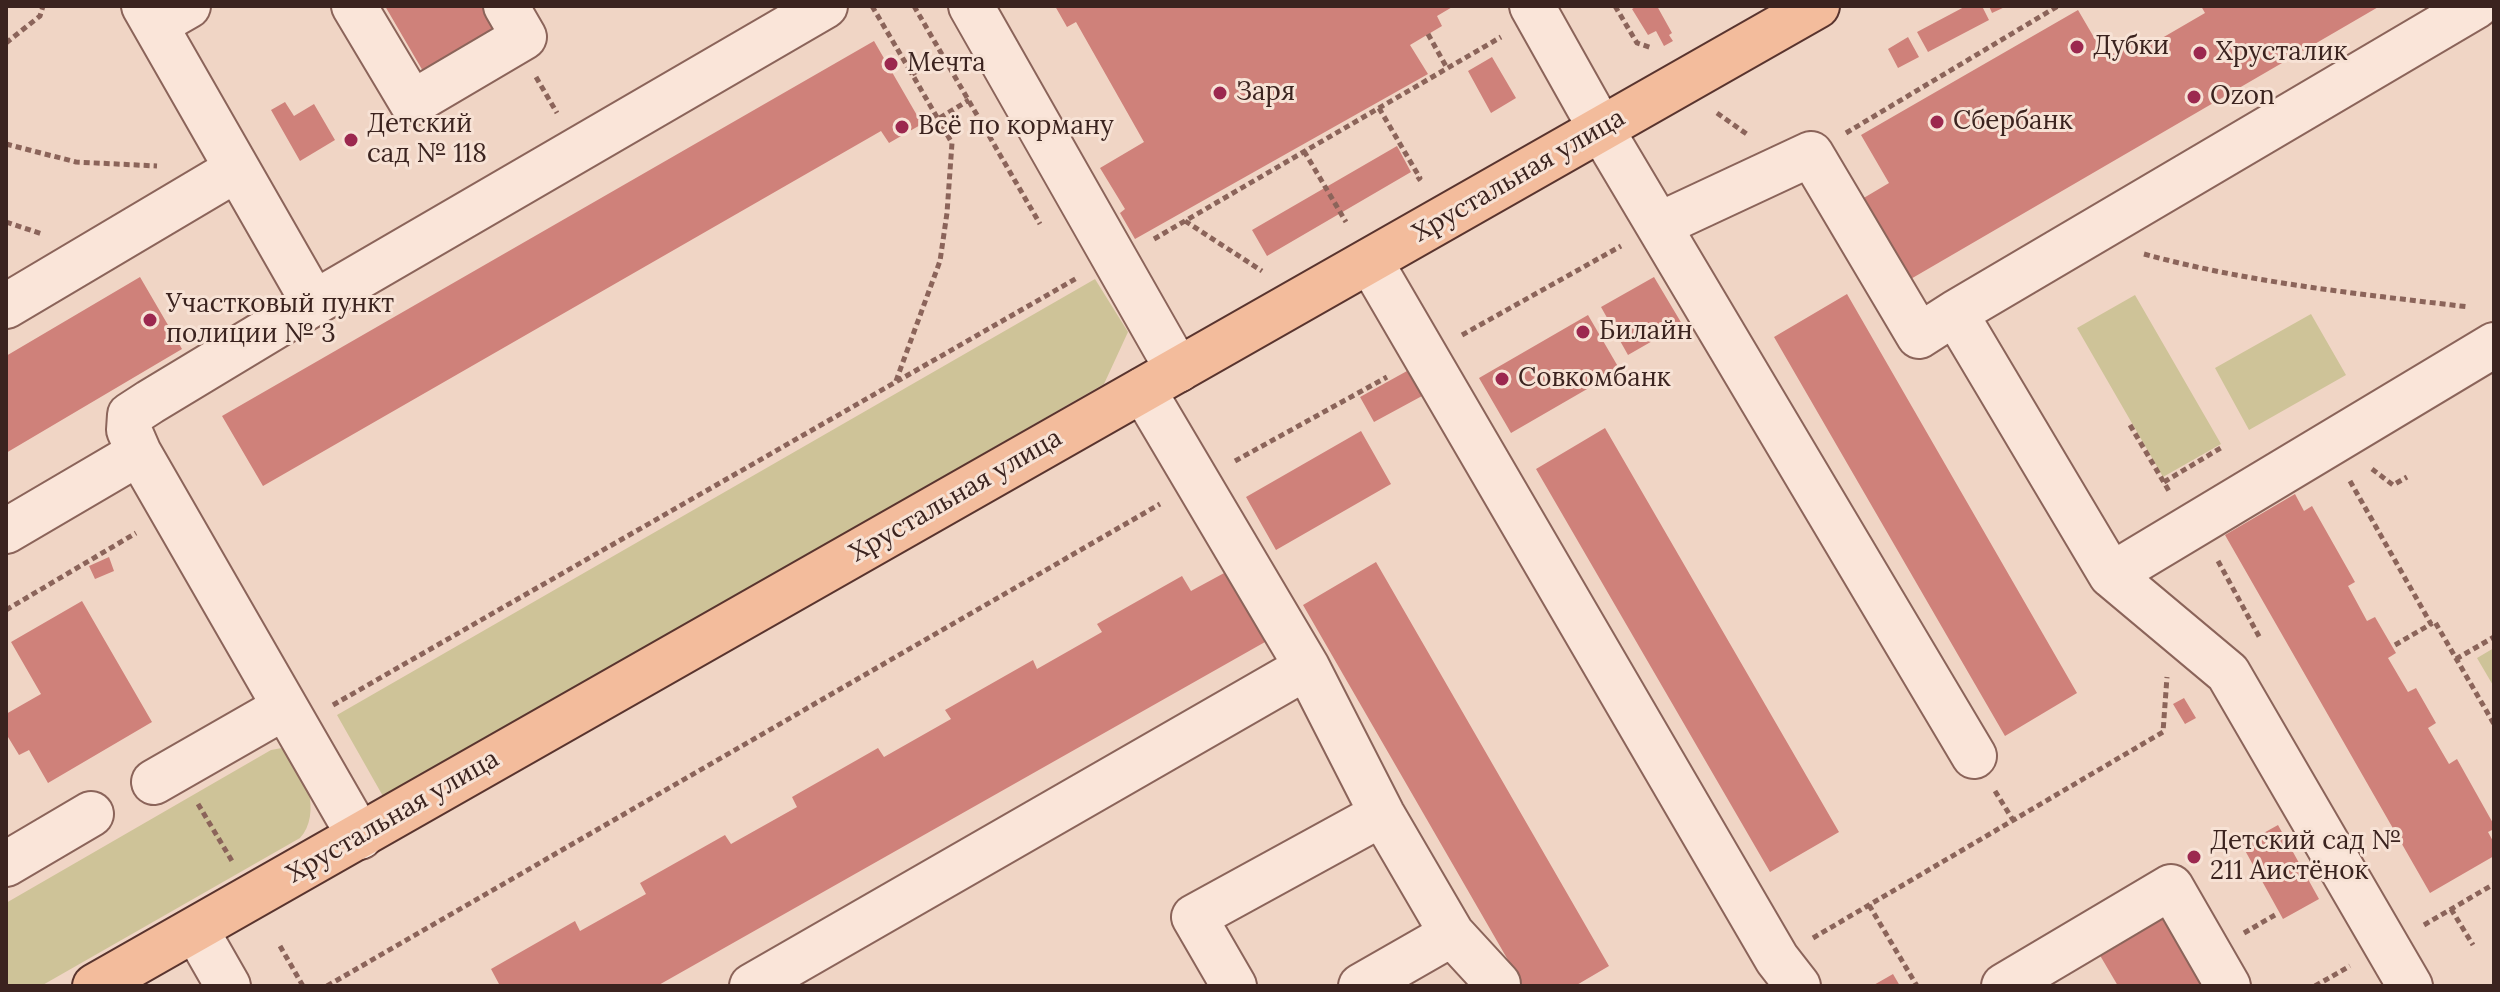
<!DOCTYPE html>
<html>
<head>
<meta charset="utf-8">
<style>
	body { margin:0 }
	#map { position:relative; width:2500px; height:992px; overflow:hidden; background:#f0d5c5; font-family:Lora,serif }
	canvas { display:block }
	.frame { position:absolute; inset:0; border:8px solid #3b231f; pointer-events:none }
</style>
</head>
<body>
<div id="map">
<canvas width="2500" height="992"></canvas>
<div class="frame"></div>
</div>
<script>
const g = document.querySelector('canvas').getContext('2d');
g.lineJoin = 'round';
function paint(path, color) { g.fillStyle = color; g.fill(path, 'evenodd'); }
function stroke(path, color, width, dash) { g.strokeStyle = color; g.lineWidth = width; g.lineCap = dash ? 'butt' : 'round'; g.setLineDash(dash || []); g.stroke(path); }
function drawText(font, color, halo, rows, align = 'center') {
  g.font = font + ' Lora,serif'; g.lineWidth = 6; g.setLineDash([]); g.textBaseline = 'middle'; g.strokeStyle = halo; g.fillStyle = color; for (const [text, x, y, turn = 0] of rows) {
    g.save(); g.translate(x, y); g.rotate((+turn || 0) * Math.PI / 180); g.textAlign = isNaN(turn) ? turn : align; if (halo) g.strokeText(text, 0, 0); g.fillText(text, 0, 0); g.restore();
  }
}
paint(new Path2D(`
	M1095,279L1128,332L1104,384L384,798L337,715Z
	M2135,295L2221,444L2163,477L2077,328Z
	M2311,314L2346,375L2249,430L2215,368Z
	M2494,648V687L2477,658Z
	M282,748C307,765 322,815 300,838L41,986H6V903L271,750Z`), '#cec398');
paint(new Path2D(`
	M385,6H485L502,34L427,78Z
	M1055,6H1454L1437,16L1442,26L1410,45L1428,74L1135,239L1120,213L1125,209L1100,168L1144,142L1076,22L1067,27Z
	M1637,6H1657L1672,33L1669,35L1673,41L1664,46L1656,31L1648,35L1632,9Z
	M1966,6H1982L1989,20L1928,52L1917,32Z
	M1989,6H2007L1992,13Z
	M2201,6H2380L1909,280L1862,199L1889,183L1861,135L2078,10L2106,58L2132,42L2138,52L2205,13Z
	M1908,37L1919,57L1898,68L1888,49Z
	M874,41L922,124L889,143L881,131L263,486L222,416Z
	M1492,57L1516,98L1491,113L1468,71Z
	M285,102L294,116L314,104L335,140L300,161L271,110Z
	M1397,146L1411,172L1267,256L1252,230Z
	M140,277L182,349L6,453V356Z
	M1654,277L1682,324L1628,355L1601,307Z
	M1847,294L2077,693L2005,736L1774,337Z
	M1588,315L1620,370L1511,433L1479,378Z
	M1407,371L1422,396L1374,422L1360,397Z
	M1605,428L1839,832L1770,872L1536,469Z
	M1361,431L1391,484L1276,550L1246,497Z
	M2295,494L2304,511L2312,506L2355,582L2348,586L2367,621L2375,617L2396,653L2388,658L2408,692L2416,688L2436,723L2428,728L2449,764L2457,759L2494,825V829L2488,832L2494,843V856L2430,893L2225,535Z
	M109,557L114,571L95,579L89,566Z
	M1376,562L1609,966L1575,986H1523L1303,605Z
	M1226,572L1265,642L657,986H495L499,984L491,969L575,921L580,931L646,894L640,883L725,835L731,844L797,807L792,797L878,748L884,757L951,719L945,710L1033,660L1037,669L1102,632L1097,624L1182,576L1191,591Z
	M82,601L152,722L48,783L29,750L19,755L8,737L6,738V714L41,694L11,642Z
	M2184,698L2196,718L2185,724L2173,704Z
	M2278,825L2319,899L2283,919L2242,845Z
	M2168,912L2208,982L2201,986H2118L2098,952Z
	M1893,974L1900,986H1872Z`), '#cf817a');
const minor = new Path2D(`
	M144,6L314,303
	M354,6L412,103L524,37L506,6
	M971,6L1178,370
	M1532,6L1601,129L1974,756
	M155,25L188,6
	M1661,224L1811,154L1919,336L1955,313L2111,575L2228,673L2410,986
	M1370,261L1777,959L1798,986
	M6,306L237,169
	M1955,313L2476,6
	M1143,390L1307,667L1382,814L1452,934L1498,984
	M139,453L129,430L130,415L150,402L314,303L825,6
	M6,531L139,453L360,837
	M2111,575L2494,345
	M154,782L285,707
	M6,864L91,814
	M196,930L228,986
	M752,986L1307,667
	M1234,986L1194,917L1382,814
	M1361,986L1452,934
	M2004,986L2171,887L2228,986`);
const major = new Path2D(`
	M95,986L1817,6`);
stroke(minor, '#8b645a', 48);
stroke(major, '#59342e', 48);
stroke(new Path2D(`
	M872,6L912,74
	M914,6L1040,224
	M1615,6L1637,43L1652,48
	M1428,34L1447,68
	M6,43L40,16L43,6
	M943,56L912,74L938,119L969,100
	M536,77L557,113
	M1379,108L1420,178L1417,180
	M1717,113L1748,135
	M1846,133L2058,6
	M6,144L76,162L157,166
	M1304,151L1346,222
	M1185,221L1262,271
	M6,222L42,234
	M1154,239L1501,37
	M2144,254C2250,283 2360,294 2469,307
	M1462,335L1621,246
	M896,381L940,261L947,213L952,143L938,119
	M2130,425L2169,491
	M1235,461L1387,377
	M2372,469L2393,485L2407,477
	M2350,481L2431,624L2435,622L2494,724
	M2164,482L2224,446
	M2218,561L2261,640
	M6,610L136,533
	M2395,645L2431,624
	M2456,659L2494,637
	M333,705L1077,278
	M1995,791L2013,820
	M198,804L232,861
	M1869,905L1917,986
	M2451,909L2473,945
	M2424,925L2494,884
	M2244,933L2275,915
	M1813,938L2163,732L2167,677
	M280,946L303,986
	M327,986L1160,504
	M2315,986L2350,966`), '#8b645a', 5, [6, 4]);
stroke(minor, '#fae5d9', 44);
stroke(major, '#f3bc9c', 44);
for (const [x, y, r, color] of [
	[2077,47,8,"#9c284f"],
	[2200,53,8,"#9c284f"],
	[891,64,8,"#9c284f"],
	[1220,93,8,"#9c284f"],
	[2194,97,8,"#9c284f"],
	[1937,122,8,"#9c284f"],
	[902,127,8,"#9c284f"],
	[351,140,8,"#9c284f"],
	[150,320,8,"#9c284f"],
	[1583,332,8,"#9c284f"],
	[1502,379,8,"#9c284f"],
	[2194,857,8,"#9c284f"]
]) { const dot = new Path2D(); dot.arc(x, y, r, 0, 2 * Math.PI); g.fillStyle = color; g.fill(dot); stroke(dot, '#f7e2d5', 3); }
drawText('26px', '#3b231f', '#f7e2d5', [
	["Дубки",2093,47],
	["Хрусталик",2216,53],
	["Мечта",907,64],
	["Заря",1236,93],
	["Ozon",2210,97],
	["Сбербанк",1953,122],
	["Детский",367,125],
	["сад № 118",367,155],
	["Всё по корману",918,127],
	["Участковый пункт",166,305],
	["полиции № 3",166,335],
	["Билайн",1599,332],
	["Совкомбанк",1518,379],
	["Детский сад №",2210,842],
	["211 Аистёнок",2210,872]
], 'left');
drawText('26px', '#3b231f', '#f7e2d5', [
	["Хрустальная улица",1519,176,-30],
	["Хрустальная улица",956,496,-30],
	["Хрустальная улица",393,817,-30]
]);
</script>
</body>
</html>
